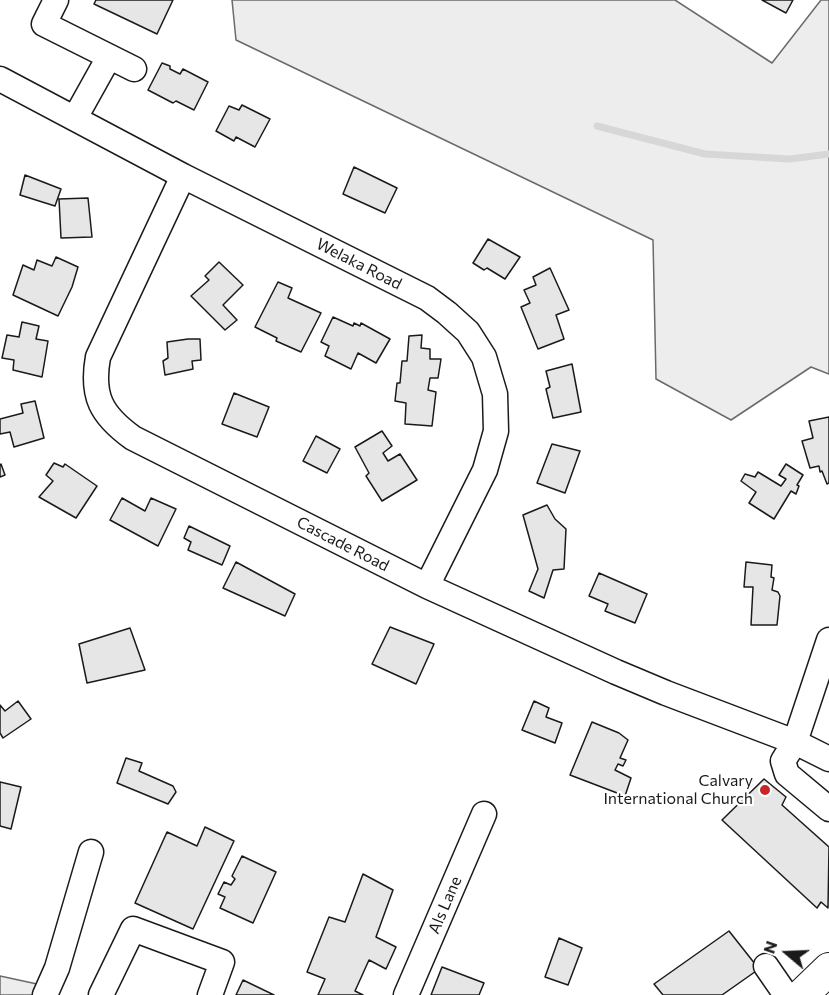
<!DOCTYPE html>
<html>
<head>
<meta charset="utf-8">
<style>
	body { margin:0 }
	#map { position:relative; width:829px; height:995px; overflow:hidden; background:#fff; font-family:Commissioner,sans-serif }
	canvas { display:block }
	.north { position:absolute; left:757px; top:923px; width:60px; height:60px; -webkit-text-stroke:4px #fff; paint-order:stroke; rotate:289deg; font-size:16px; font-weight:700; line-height:24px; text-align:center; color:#1a1a1a }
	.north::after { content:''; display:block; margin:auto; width:21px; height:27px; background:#1a1a1a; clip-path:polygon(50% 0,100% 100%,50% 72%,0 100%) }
</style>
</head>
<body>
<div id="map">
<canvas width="829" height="995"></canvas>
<div class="north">N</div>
</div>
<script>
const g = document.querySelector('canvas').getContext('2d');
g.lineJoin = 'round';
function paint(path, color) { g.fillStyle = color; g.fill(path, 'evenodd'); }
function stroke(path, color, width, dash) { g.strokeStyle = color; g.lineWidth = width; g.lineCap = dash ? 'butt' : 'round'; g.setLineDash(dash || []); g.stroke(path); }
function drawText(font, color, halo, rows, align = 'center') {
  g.font = font + ' Commissioner,sans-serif'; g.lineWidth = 4.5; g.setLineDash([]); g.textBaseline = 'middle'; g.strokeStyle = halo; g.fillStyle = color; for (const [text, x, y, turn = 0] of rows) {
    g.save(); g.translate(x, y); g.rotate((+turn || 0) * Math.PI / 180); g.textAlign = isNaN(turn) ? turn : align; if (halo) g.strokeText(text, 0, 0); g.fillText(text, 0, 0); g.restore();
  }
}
const built = new Path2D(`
	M232,0H675L772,63L821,0H829V374L811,367L731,420L656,379L653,240L236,40Z
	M0,976L37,984L32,995H0Z`);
paint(built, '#ededed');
stroke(built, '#6a6a6a', 1.5);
stroke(new Path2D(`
	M597,126L705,154L790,159L829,154`), '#d7d7d7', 7);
const building = new Path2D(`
	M96,0H173L157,34L94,4Z
	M762,0H793L786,13Z
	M162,63L170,66V69L180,74L183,69L208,82L194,110L176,101L173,103L148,90Z
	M242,105L270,119L255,147L236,137L234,141L216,131L229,106L239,110Z
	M354,167L397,188L385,213L343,194Z
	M25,175L61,189L55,206L20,195Z
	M88,198L92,237L61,238L59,199Z
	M488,239L520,257L505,279L487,268L484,270L473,263Z
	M56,257L78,267L72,287L58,316L13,295L23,265L34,270L37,260L52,266Z
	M219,262L243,285L223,305L237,320L225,330L191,296L209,280L205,276Z
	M550,268L569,310L556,315L564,339L538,349L521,307L530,303L524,290L536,285L533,277Z
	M278,282L292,288L288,298L321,313L301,352L276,341L277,338L255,327Z
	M333,317L353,326L354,323L360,326L361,323L390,339L376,363L358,353L351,369L325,356L329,346L321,342Z
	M22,322L39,326L36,339L48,341L42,377L13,370L14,360L2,358L7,335L19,337Z
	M422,335L421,348L430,349V359H441L438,378H430L428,390L436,392L432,426L405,424L406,403L395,401L397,383H400L402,361H407L409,336Z
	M188,339H200L201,360L192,361L193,369L165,375L163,361L168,358L167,342Z
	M572,364L581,412L553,418L546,389L550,387L546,371Z
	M234,393L269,407L257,437L222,424Z
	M35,401L44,438L14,447L10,432L0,434V419L23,413L21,404Z
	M829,417V483L827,484L822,471L820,472L819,466L810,468L802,441L813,438L809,421Z
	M382,431L392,446L383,453L388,461L400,454L417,480L382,501L366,476L369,473L355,447Z
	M316,436L340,449L327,473L303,461Z
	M552,444L580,451L565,493L537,483Z
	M54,463L63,467L65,464L97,486L76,518L39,497L53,481L46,475Z
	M1,464L5,475L0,477V465Z
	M786,464L803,475L797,485L799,486L796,494L791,491L774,519L749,503L756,492L741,481L745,474L755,477L758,472L781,486L786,479L779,475Z
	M122,498L145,511L151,498L176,509L158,546L110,520Z
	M547,505L555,519L566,529L564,569L553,570L544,598L529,591L538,569L523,515Z
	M189,526L230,546L222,565L188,550L191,542L184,538Z
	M236,562L295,594L285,616L223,588Z
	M746,562L772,565L771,577L774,578L772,590L778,592L780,596L777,625H751L753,587H744Z
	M599,573L647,594L635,623L605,611L608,604L589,596Z
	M390,627L434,644L416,684L372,664Z
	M130,628L145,670L87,683L79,644Z
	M18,701L31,719L3,738L0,733V705L5,711Z
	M534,701L549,708L546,717L562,723L555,743L522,730Z
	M592,722L619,733L628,740L620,758L626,760L623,766L618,764L615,770L631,778L625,796L570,775Z
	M126,758L142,763L139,771L173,786L176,792L168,804L117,783Z
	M764,779L786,797L782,805L829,847L828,908L821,902L817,908L722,820Z
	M0,782L21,787L11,829L0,826Z
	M205,827L234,841L193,929L135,903L167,832L197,846Z
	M242,856L276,872L253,923L220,908L225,897L218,894L224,882L231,885L235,879L232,876Z
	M363,874L393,890L376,937L396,947L386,969L369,960L355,991L363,995H318L325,979L307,972L329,917L345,922Z
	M729,931L759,969L722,995H663L654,984Z
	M559,938L582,948L568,985L545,977Z
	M442,967L484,983L479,995H431Z
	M243,980L274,995H236Z`);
paint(building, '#e6e6e6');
stroke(building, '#1a1a1a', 1.5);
const minor = new Path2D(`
	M56,0L44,24L134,69
	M0,79L183,176L427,298L447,313L468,332L484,357L495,394L496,431L485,470L427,586
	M75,118L109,57
	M183,176L98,357C91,396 101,415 133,438L427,586L616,672L666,693L795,742L829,759
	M829,640L795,742L783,761L787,774L829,809
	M766,966L786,995
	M45,995L57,968L91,852
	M101,995L133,929L222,962L210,995
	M406,995L484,814`);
const major = new Path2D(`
	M802,995L829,969`);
stroke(minor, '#1a1a1a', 27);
stroke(major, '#1a1a1a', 34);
stroke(minor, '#fff', 24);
stroke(major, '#fff', 32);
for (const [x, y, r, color] of [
	[765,790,6,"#c62828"]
]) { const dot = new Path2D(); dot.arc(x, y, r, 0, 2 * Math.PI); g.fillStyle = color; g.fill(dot); stroke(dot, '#fff', 2); }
drawText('16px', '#1a1a1a', '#fff', [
	["Welaka Road",359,264,27],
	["Cascade Road",343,544,27],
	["Als Lane",445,905,-67]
]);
drawText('16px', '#1a1a1a', '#fff', [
	["Calvary",753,781],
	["International Church",753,799]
], 'right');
</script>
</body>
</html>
